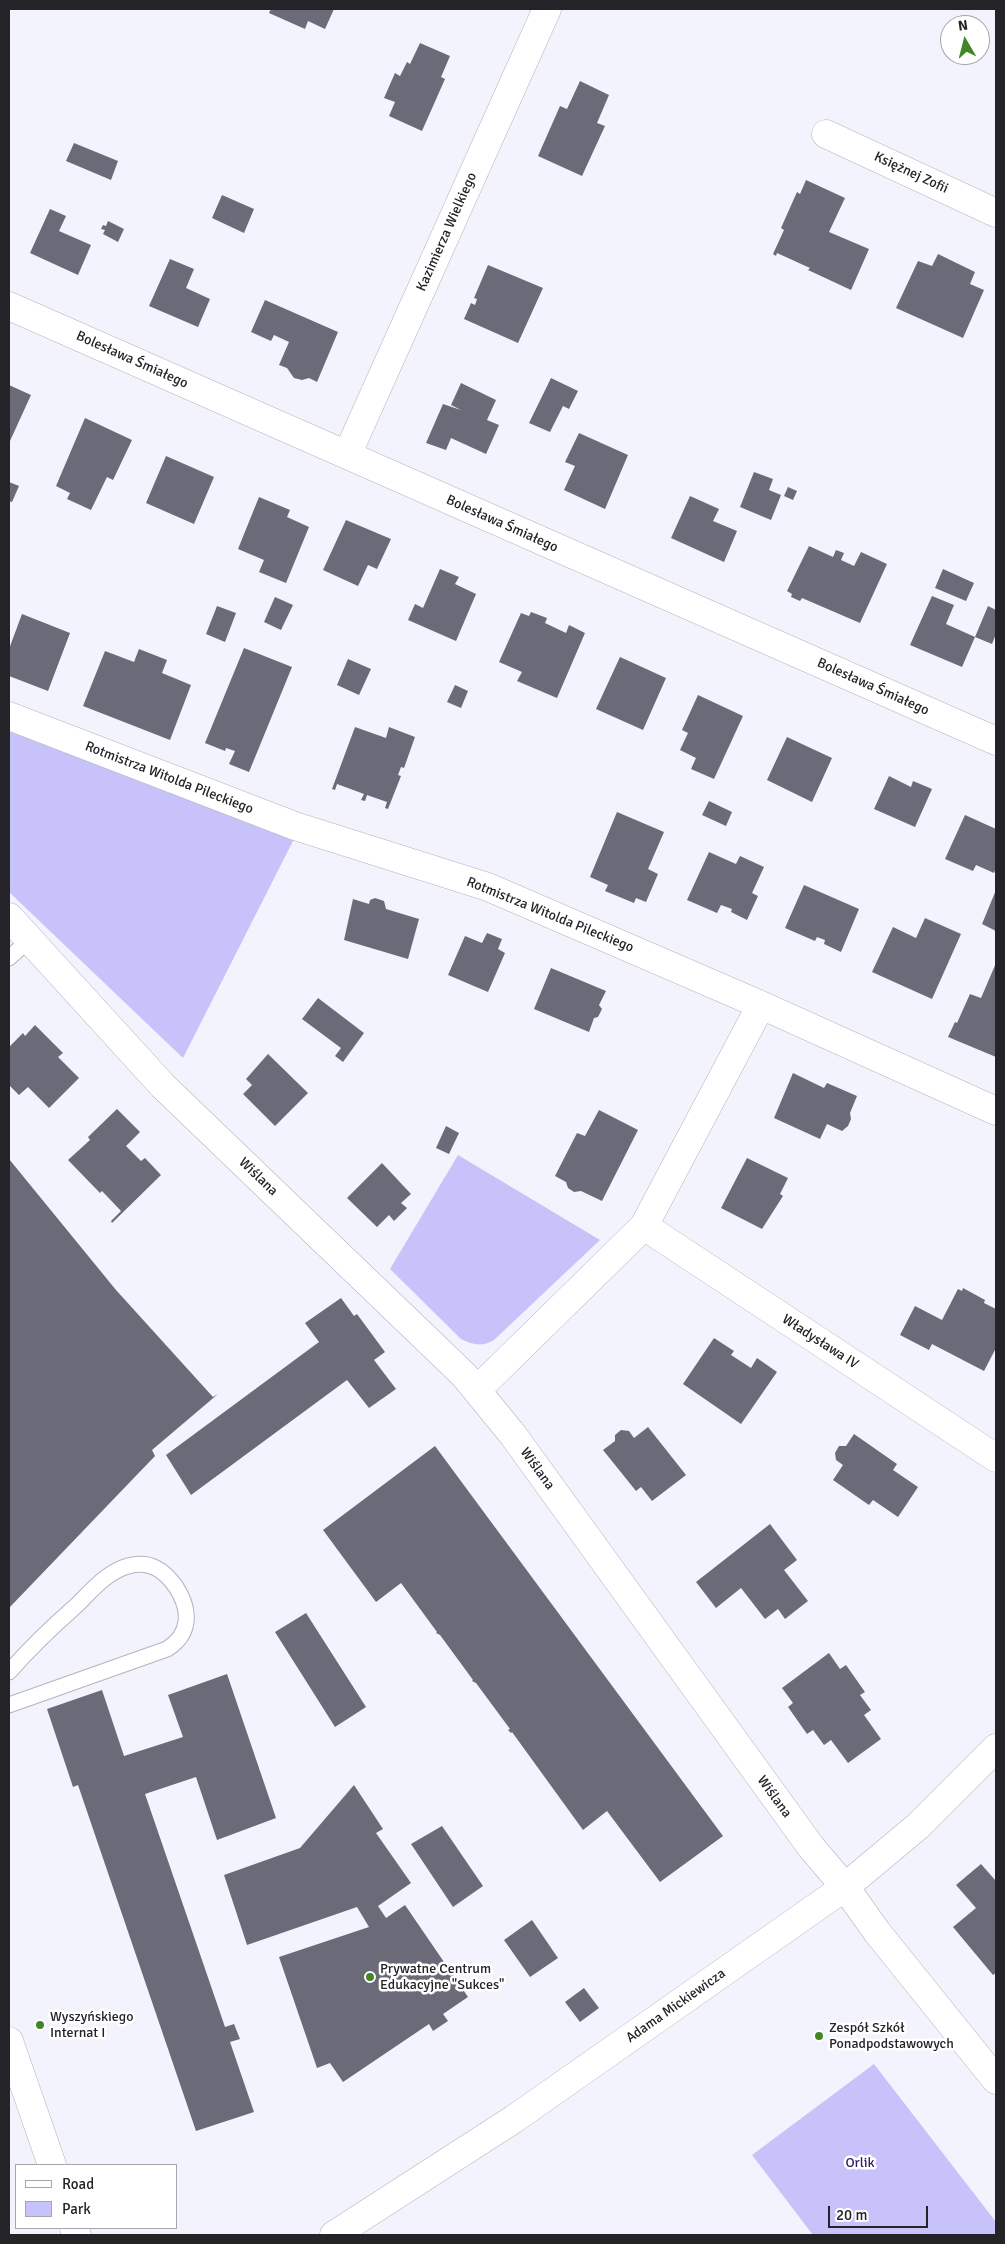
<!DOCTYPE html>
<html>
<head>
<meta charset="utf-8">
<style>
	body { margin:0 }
	#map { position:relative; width:1005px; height:2244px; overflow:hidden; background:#f3f3fd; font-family:Signika,sans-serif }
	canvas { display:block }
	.frame { position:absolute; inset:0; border:10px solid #232328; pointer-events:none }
	.legend { position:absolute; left:15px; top:2164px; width:162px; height:65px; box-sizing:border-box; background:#fff; border:1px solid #a7a7a9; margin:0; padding:6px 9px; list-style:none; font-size:15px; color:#232328 }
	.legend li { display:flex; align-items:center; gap:10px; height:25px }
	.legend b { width:25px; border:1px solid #a7a7a9 }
	.north { position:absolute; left:940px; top:15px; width:50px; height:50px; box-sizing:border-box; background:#fff; border:1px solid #a7a7a9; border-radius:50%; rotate:352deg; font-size:14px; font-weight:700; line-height:20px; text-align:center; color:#232328 }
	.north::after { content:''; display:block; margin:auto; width:18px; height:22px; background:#448527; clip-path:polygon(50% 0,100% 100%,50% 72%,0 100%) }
	.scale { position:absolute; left:828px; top:2206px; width:100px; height:22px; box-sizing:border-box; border:2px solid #232328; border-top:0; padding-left:6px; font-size:15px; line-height:18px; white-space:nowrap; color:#232328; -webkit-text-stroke:4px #fff; paint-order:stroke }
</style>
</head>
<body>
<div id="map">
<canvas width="1005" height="2244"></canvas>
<div class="frame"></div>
<ul class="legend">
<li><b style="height:6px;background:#fff"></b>Road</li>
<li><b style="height:14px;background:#c7c3fa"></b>Park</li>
</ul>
<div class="north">N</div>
<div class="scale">20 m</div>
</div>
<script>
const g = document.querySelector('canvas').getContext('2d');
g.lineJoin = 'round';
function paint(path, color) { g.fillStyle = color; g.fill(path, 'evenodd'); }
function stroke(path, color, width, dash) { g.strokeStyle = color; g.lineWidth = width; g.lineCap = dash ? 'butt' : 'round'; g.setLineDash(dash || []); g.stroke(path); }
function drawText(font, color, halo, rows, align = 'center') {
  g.font = font + ' Signika,sans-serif'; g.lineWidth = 5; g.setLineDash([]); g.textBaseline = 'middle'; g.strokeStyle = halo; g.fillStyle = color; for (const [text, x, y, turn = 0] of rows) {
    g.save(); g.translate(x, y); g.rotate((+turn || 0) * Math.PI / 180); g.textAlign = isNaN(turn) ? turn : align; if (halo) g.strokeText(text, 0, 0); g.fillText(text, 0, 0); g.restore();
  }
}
paint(new Path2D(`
	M9,728L294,839L183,1058L9,892Z
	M458,1155L600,1240L494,1340C482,1347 473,1345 461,1339L390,1269Z
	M874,2064L996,2222V2235H813L752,2155Z`), '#c7c3fa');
paint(new Path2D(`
	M271,9H334L325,29L308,21L305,29L269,13Z
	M420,43L450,56L441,77L445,79L422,131L389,116L395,102L384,98L395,73L400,76L407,62L410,64Z
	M580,81L609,95L597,123L605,126L582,176L538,156L560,106L567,109Z
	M74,143L118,161L111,180L66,161Z
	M806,180L845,198L829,232L869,249L851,290L808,270L810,268L777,253L776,256L773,254L784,230L781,228L797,192L800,194Z
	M222,195L254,209L244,233L212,218Z
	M50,209L66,216L59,231L91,245L78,275L30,253Z
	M108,221L124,229L118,242L103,234L105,230L101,229L103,225L106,226Z
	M938,254L975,272L970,284L984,290L963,338L896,308L918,261L932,266Z
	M170,259L194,269L186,288L210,299L198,327L149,306Z
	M488,265L543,288L518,343L464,319L471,303L475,305L477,299L474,298Z
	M265,300L338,332L317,382L309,378L302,380L294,378L287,368L279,365L289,342L274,335L271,341L251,332Z
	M551,378L578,391L569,409L563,406L550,432L529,423Z
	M461,383L496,400L487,420L499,425L486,454L451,438L446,450L426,443L443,404L461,410L451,405Z
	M9,385L31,395L10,441L9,440Z
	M85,418L132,440L113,480L107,477L91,510L67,499L70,493L56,486Z
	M579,433L628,455L605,509L564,490L575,466L565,462Z
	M166,456L214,477L194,524L146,503Z
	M754,472L773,479L769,490L781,495L771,520L740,507Z
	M9,482L19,486L12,502L9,501Z
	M788,487L797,491L793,500L784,496Z
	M690,496L719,509L713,521L737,531L724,562L671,538Z
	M259,497L290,510L287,517L309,527L286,583L259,572L264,560L238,549Z
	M346,520L391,539L377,569L368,565L358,586L323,570Z
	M809,546L833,557L836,550L844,553L841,560L854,566L861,552L887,564L860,623L802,598L800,601L791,597L792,594L787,591Z
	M440,569L459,577L455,584L476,594L456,641L408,620L415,604L423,608Z
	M943,569L974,583L966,601L935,588Z
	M932,596L954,605L946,624L975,637L988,606L996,610V634L992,644L975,637L962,667L910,645Z
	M275,597L293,605L281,630L264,622Z
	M217,606L236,613L225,642L206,634Z
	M531,612L547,618L545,623L566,633L569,625L585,633L557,698L517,681L522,672L499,662L521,613L529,616Z
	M22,614L70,633L48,691L9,676V649Z
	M244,648L292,667L249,772L229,764L235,751L226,748L225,751L205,743Z
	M139,649L167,660L162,673L191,685L170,740L83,706L105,651L134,662Z
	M620,657L666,678L643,730L596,709Z
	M348,659L371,669L359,695L337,685Z
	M455,685L468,691L461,708L447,702Z
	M698,695L743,716L714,779L691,769L696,758L680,750L688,733L682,730Z
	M355,727L386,738L389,727L415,737L404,768L401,767L398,775L401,776L388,809L385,808L387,802L367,795L365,801L361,800L364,794L337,784L335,790L332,789Z
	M787,737L832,758L812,802L767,780Z
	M889,776L911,787L913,781L932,789L915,827L874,809Z
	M709,801L732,812L726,826L702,815Z
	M617,812L664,832L648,869L658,874L646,902L636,898L634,903L605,891L608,885L590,877Z
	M965,815L996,829V868L994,873L976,865L973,871L945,859Z
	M709,852L736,864L740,856L764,867L752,893L758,896L747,920L731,912L732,909L721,905L717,913L687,900Z
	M804,885L859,909L841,952L824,944L825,940L817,937L815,941L785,928Z
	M996,890V931L982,924Z
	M375,898L384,901L386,909L419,919L408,959L344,940L353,899L369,904L370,900Z
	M925,918L961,934L932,999L872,972L893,927L916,938Z
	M487,933L502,939L498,949L505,953L488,992L448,975L465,936L482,943Z
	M996,963V1057L948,1037L955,1022L957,1023L970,994L981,998Z
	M551,968L606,991L599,1005L602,1009L598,1017L594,1018L589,1032L534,1009Z
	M318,998L364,1033L343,1062L335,1056L341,1048L302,1019Z
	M35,1025L63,1053L58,1057L79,1078L49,1108L28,1087L19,1095L9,1085V1051L10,1049L9,1047L23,1033L25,1036Z
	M268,1054L308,1093L275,1126L243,1094L252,1085L246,1079Z
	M793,1073L824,1088L827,1083L857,1096L850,1113L851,1119L848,1126L842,1131L827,1124L820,1139L774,1118Z
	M117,1109L140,1132L126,1146L141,1161L145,1158L161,1175L112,1223L111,1221L121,1211L102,1191L100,1193L68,1160L90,1140L88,1137Z
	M599,1110L638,1130L602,1201L581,1191L574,1192L568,1188L566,1182L555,1176L577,1133L585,1136Z
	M446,1126L459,1133L449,1154L436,1148Z
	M747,1158L788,1178L780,1194L783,1196L762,1229L721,1208Z
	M9,1159L116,1290L213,1397L218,1394L152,1450L155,1456L9,1608Z
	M382,1163L411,1194L401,1203L407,1208L394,1221L389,1215L377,1227L347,1198Z
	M963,1288L985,1300L984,1303L996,1309V1348L984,1371L932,1344L929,1350L900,1335L915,1306L942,1320L958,1289L962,1291Z
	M341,1298L354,1316L357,1314L385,1352L374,1360L396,1389L369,1408L347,1380L191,1495L166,1455L319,1342L305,1323Z
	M714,1338L734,1351L731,1355L751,1368L757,1358L777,1372L741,1424L683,1384Z
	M648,1427L686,1475L652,1501L641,1487L636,1491L603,1450L615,1441V1435L621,1430L629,1431L634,1438Z
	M854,1434L897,1464L893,1470L918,1487L898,1517L873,1500L869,1505L833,1480L843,1465L836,1460L835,1453L839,1446H846Z
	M435,1446L723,1836L660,1882L607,1811L583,1830L512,1732L511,1733L508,1730L510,1729L476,1683L472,1681L473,1680L440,1635L436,1633L437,1632L401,1583L376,1602L323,1530Z
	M770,1524L797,1560L784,1570L808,1601L785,1619L778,1609L765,1619L741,1588L716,1608L696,1582Z
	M306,1613L366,1707L335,1727L275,1632Z
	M829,1653L840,1669L846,1665L865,1692L860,1695L871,1710L864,1715L881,1739L848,1763L831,1740L824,1745L813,1730L807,1734L788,1707L793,1703L782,1688Z
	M227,1674L276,1818L217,1840L196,1777L145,1794L225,2027L234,2024L240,2039L230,2042L254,2112L196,2131L78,1785L73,1787L47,1709L102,1690L124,1756L183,1737L168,1695Z
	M354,1785L383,1829L376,1833L411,1883L378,1906L386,1918L405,1905L468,1997L443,2014L448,2021L433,2031L429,2024L343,2082L330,2063L317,2068L279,1957L369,1927L357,1907L247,1945L224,1875L300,1848Z
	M442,1826L483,1886L453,1907L411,1844Z
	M981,1864L996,1881V1973L993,1975L953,1927L976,1908L956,1885Z
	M532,1920L558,1958L530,1977L504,1940Z
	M584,1988L599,2008L580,2022L565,2002Z`), '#6b6a78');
const lane = new Path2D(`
	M9,958L30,939
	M9,1672C30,1648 53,1626 77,1605C92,1590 107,1572 128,1566C150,1560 164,1570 176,1587C191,1610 191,1634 167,1649L9,1705`);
const street = new Path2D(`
	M826,134L996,213
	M9,306L996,741
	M347,455L547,9
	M9,716L295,826L488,887L761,1005L996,1111
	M9,917L163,1086L464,1375L513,1435L811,1847L845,1887L877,1932L996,2080
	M644,1226L996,1458
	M477,1390L644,1226L761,1005
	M334,2235L514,2119L845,1887L918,1826L996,1748`);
const secondary = new Path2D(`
	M9,2041L52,2165
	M74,2228L77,2235`);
stroke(lane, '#b3b3c2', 17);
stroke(street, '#b3b3c2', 29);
stroke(secondary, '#b3b3c2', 29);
stroke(lane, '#fff', 15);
stroke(street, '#fff', 28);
stroke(secondary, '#fff', 28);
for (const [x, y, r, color] of [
	[370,1977,5,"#448527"],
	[40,2025,5,"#448527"],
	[819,2036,5,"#448527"]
]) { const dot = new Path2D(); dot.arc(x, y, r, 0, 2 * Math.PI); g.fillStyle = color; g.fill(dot); stroke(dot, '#fff', 2); }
drawText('14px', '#232328', '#fff', [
	["Księżnej Zofii",911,173,25],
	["Kazimierza Wielkiego",447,232,-66],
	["Bolesława Śmiałego",132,360,24],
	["Bolesława Śmiałego",502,524,24],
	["Bolesława Śmiałego",873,687,24],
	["Rotmistrza Witolda Pileckiego",169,778,21],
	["Rotmistrza Witolda Pileckiego",550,915,22],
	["Wiślana",258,1177,44],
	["Władysława IV",820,1342,33],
	["Wiślana",537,1469,54],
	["Wiślana",774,1797,54],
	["Adama Mickiewicza",676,2006,-35]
]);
drawText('14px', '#232328', '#fff', [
	["Prywatne Centrum",380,1969],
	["Edukacyjne \"Sukces\"",380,1985],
	["Wyszyńskiego",50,2017],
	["Internat I",50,2033],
	["Zespół Szkół",829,2028],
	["Ponadpodstawowych",829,2044]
], 'left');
drawText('14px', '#2f1b6a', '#fff', [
	["Orlik",860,2163]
]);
</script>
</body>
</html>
